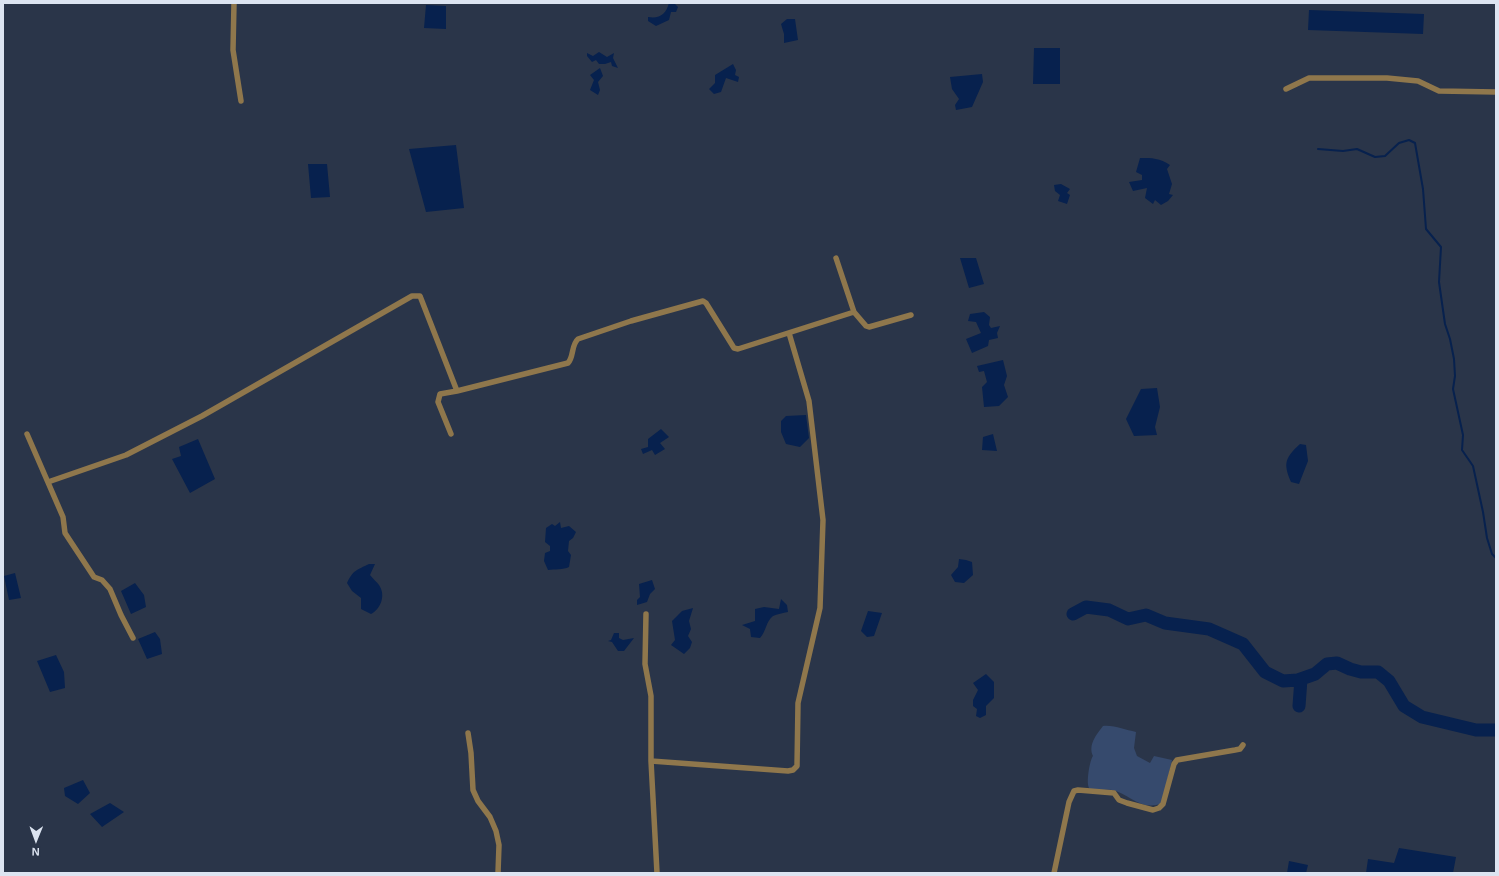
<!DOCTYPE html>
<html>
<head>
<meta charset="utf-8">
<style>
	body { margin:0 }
	#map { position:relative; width:1499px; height:876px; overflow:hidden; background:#2a3549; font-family:Helvetica,sans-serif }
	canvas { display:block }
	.frame { position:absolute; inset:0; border:4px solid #dce4f1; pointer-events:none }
	.north { position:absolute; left:16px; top:820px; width:40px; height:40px; -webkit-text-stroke:3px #2a3549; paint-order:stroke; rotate:181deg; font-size:11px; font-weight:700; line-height:16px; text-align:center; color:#dce4f1 }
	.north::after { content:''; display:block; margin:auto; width:14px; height:18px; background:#dce4f1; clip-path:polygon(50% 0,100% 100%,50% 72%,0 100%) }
</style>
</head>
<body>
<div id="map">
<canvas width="1499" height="876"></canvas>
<div class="frame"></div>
<div class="north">N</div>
</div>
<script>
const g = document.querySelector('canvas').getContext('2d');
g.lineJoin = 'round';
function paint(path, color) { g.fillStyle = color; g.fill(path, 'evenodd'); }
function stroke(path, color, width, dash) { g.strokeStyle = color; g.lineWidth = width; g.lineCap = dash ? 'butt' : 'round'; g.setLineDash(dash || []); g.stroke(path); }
paint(new Path2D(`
	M1103,726C1115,725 1125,730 1136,732L1134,748L1137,756L1150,763L1154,756L1172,760L1162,803C1141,812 1130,794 1112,790C1105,789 1096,792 1090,789C1085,786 1090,759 1093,756C1088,745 1096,735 1103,726Z`), '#364a6d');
paint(new Path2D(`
	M669,3H674L678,7L676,12H671L669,20L656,26L648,21V17C660,19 666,14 669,3Z
	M426,5L446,6V29L424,28Z
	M1309,10L1424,14L1423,34L1308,30Z
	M787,19H795L798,40L784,43V34L781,24Z
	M1034,48H1060V84H1033Z
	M599,52L607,57L614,53L613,58L618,68L612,66L611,62L605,64H599L596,60L592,62L587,56V53L593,56Z
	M733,64L736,70L735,75L739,77L738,82L726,78L721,92L714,94L709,89L715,83V75Z
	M600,68L603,76L598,82L600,90L598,95L590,90L594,80L590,75Z
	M982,74L983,82L972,107L956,110L955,105L959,99L952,89L950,77Z
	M456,145L464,208L426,212L409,149Z
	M1140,158C1152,158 1160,158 1170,165L1167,169L1172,184L1169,194L1173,195L1168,201L1161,205L1155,200L1153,204L1145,198L1147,188L1133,191L1129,182L1142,180V175L1136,172Z
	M308,164H327L330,197L311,198Z
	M1061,184L1070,189L1067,193L1070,195L1067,204L1058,201L1060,195L1055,191L1054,185Z
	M960,258H976L984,284L969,288Z
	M984,312L990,317L989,325L991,328L1000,326L997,333L998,338L989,340L988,346L972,353L966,339L981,333L976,322L968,321L970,314Z
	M1003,360L1007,376L1004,385L1008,397L999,406L984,407L982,387L987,382L984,371L979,372L977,366Z
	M1157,388L1160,407L1155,427L1157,435L1134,436L1126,419L1141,389Z
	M806,415L809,438L800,447L786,444L781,432V421L786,416Z
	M661,429L669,437L660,443L665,449L655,455L652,450L643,454L641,449L648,447V439Z
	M993,434L997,451L982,450L983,437Z
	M198,439L215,479L190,493L172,459L181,456L179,447Z
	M1300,444L1306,445L1308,461L1299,484L1291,482C1283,463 1285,458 1300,444Z
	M560,522L561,528L569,526L576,532L573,538L569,541L568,551L571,555L569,567C563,570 555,569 548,570L544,561L545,553L550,551V546L545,542L546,528L552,524L555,526Z
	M959,559L966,560L972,562L973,575L964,583L955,582L951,575L958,567Z
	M369,564H375L370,575C373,579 377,582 379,585C386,595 381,609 371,614L361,609V598L352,591L347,583C353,570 357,570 369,564Z
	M15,573L21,598L9,600L4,576Z
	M652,580L655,589L650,594L647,602L637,605V600L640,597L639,584Z
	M135,583L144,595L146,607L131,614L121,591Z
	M781,599L787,605L788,612C783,613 777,614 773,616C766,621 766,632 760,638L751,637L750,629L742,625L755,621V609L764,607L779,609Z
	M693,608L689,621L691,629L688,636L692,642L690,648L684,654L671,645L675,640L672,621L682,611Z
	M868,611L882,613L874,636L867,637L861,631Z
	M155,632L160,639L162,654L147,659L138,639Z
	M614,633H619V638L623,640L634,638L624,651H618L612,642L608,641L611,640Z
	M56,655L64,672L65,688L50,692L37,661Z
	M986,674L994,682V698L986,706V715L980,718L976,716L977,709L973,706V700L978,690L973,683Z
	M83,780L90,793L78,804L65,796L64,788Z
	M110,803L124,812L102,827L90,814Z
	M1399,848L1456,857L1453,873H1366L1368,859L1394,863Z
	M1289,861L1308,865L1306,873H1287Z`), '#07214e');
stroke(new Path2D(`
	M1318,149L1343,151L1357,149L1375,157L1385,156L1399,143L1409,140L1415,143L1423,189L1426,229L1441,247L1439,282L1445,324L1450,339L1454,359L1455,376L1453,389L1463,435L1462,450L1473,466L1483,512L1487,538L1492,554L1496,558`), '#07214e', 2);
stroke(new Path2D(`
	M1073,614L1086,607L1109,610L1128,619L1146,615L1165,623L1209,629L1243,644L1265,672L1283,681L1298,680L1315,674L1327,664L1337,663L1350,669L1361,672H1378L1389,681L1404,706L1422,717L1476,730H1496
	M1299,706L1301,679`), '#07214e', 13);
stroke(new Path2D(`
	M234,3L233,50L241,101
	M1286,89L1309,78H1387L1418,81L1439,91L1496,92
	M836,258L854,312L866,326L869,327L911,315
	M27,434L63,517L65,533L94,577L102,580L110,589L121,615L133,638
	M451,434L438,402L440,394L457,391
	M48,482L126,455L202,416L412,296H420L457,391L568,363C574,357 571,345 578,339L631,321L703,301L706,303L734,348L738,349L854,312
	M646,614L645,664L651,696V761L788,771L793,770L797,766L798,703L820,608L823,520L809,401L789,333
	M468,733L471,753L473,790L478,801L490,817L496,831L499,845L498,873
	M651,761L657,873
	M1054,873L1069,802L1074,791L1078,790L1114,793L1119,800L1127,803L1153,810L1159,808L1163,804L1174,764L1177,760L1235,750L1240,749L1243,745`), '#8f774c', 5.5);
</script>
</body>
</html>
